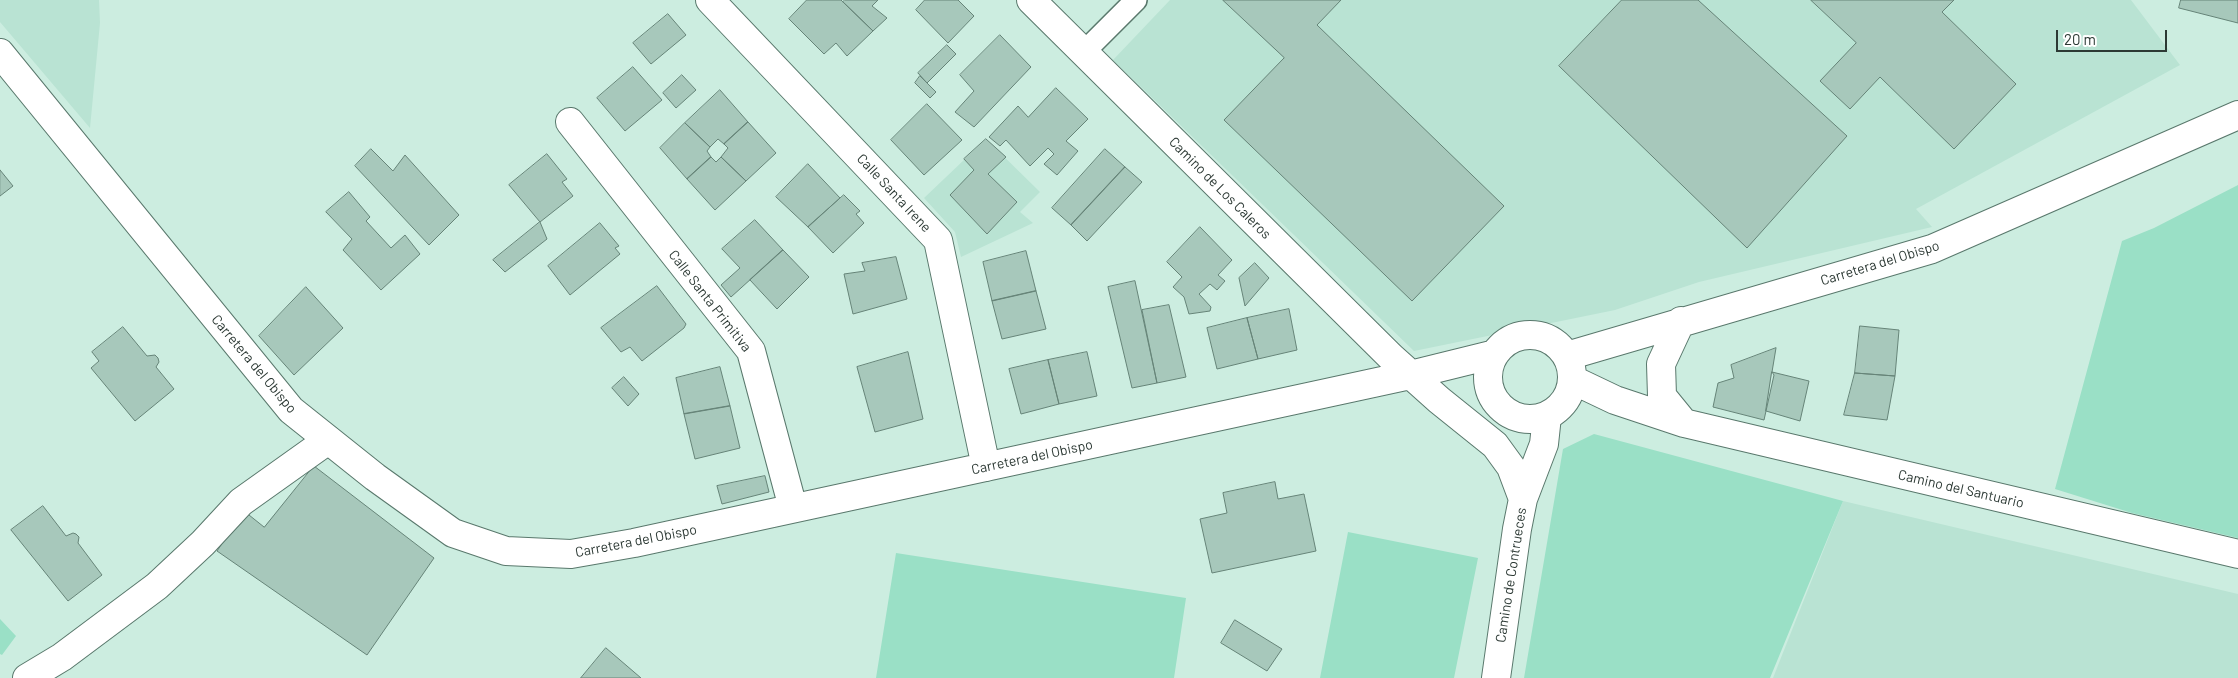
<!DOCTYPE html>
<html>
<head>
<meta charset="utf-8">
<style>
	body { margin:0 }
	#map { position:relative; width:2238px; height:678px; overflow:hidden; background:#ccede0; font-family:Barlow,sans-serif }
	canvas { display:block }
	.scale { position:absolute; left:2056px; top:30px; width:111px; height:22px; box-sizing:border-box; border:2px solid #2c3934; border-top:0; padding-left:6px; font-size:15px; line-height:18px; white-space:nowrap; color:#2c3934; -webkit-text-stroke:4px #fff; paint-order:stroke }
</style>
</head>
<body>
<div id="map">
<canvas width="2238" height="678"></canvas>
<div class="scale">20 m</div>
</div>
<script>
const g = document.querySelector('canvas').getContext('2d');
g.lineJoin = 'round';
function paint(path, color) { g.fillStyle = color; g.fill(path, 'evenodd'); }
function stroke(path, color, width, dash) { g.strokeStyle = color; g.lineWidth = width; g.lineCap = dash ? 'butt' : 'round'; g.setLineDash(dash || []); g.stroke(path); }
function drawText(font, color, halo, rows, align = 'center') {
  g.font = font + ' Barlow,sans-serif'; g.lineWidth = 4; g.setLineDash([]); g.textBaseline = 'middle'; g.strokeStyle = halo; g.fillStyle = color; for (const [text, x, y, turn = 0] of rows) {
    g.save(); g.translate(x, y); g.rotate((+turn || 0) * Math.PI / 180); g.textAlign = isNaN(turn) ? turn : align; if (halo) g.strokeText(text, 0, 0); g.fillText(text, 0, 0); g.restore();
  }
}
paint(new Path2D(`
	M0,0H99L100,23L90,128L0,22Z
	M1170,0H2131L2180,65L1916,209L1932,227L1699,282L1615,310L1414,351L1113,60Z
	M986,139L1040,192L1020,212L1033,223L961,257L955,232L924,198Z
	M1843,501L2238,594V678H1773Z`), '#b9e3d3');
paint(new Path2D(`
	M2238,185V538L2132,513L2055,489L2122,241L2154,228Z
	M1594,434L1843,501L1770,678H1524L1563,449Z
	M1348,532L1478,558L1454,678H1320Z
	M896,553L1186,598L1174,678H876Z
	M0,619L16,636L2,655L0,654Z`), '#9ae0c6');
const building = new Path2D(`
	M807,0H841L873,31L847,56L836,43L824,54L789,19Z
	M845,0H878L872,6L887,18L873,31L843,2Z
	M925,0H958L974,16L948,43L916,10Z
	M1223,0H1341L1317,25L1504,206L1412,301L1224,120L1284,58Z
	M1622,0H1698L1847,136L1747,248L1559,66Z
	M1811,0H1954L1942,12L2016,84L1954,149L1880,77L1850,109L1820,81L1856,43Z
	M2181,0H2238V23L2179,8Z
	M668,14L686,35L651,64L633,43Z
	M1000,35L1031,67L974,127L955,112L974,91L960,75Z
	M947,45L956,54L927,83L918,73Z
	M633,67L662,100L625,131L597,98Z
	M682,75L696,90L676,108L663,93Z
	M920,76L936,92L930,98L915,83Z
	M1056,88L1088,119L1066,141L1078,151L1057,175L1044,164L1054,154L1048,148L1030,166L1006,140L1000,146L989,137L1018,106L1028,117Z
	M720,90L748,122L724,144L718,139L710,147L685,123Z
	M927,104L962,140L924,175L891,140Z
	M748,122L776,153L746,181L721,157L728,148L724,144Z
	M685,123L710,147L707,151L711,157L687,179L660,148Z
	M986,139L1006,157L988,174L1017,202L987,234L950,195L974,170L964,159Z
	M371,149L393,171L405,155L459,215L429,245L355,166Z
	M1105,149L1125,167L1071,225L1052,208Z
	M547,154L567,179L562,182L573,196L540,222L509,185Z
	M711,157L716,162L721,157L746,181L715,210L687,179Z
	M808,164L840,198L808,227L776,197Z
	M1125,167L1142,182L1087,241L1071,225Z
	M0,170L13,186L0,196Z
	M349,192L370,217L366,221L391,248L405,235L420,254L381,290L343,250L352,239L326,212Z
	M844,195L860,211L856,214L864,223L833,253L808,227Z
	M755,220L783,250L731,297L721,285L740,268L722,249Z
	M540,222L547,239L505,272L493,260Z
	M600,223L619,246L615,248L620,254L570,295L548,266Z
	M1200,227L1232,260L1218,275L1225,281L1217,290L1210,284L1199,294L1211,307L1210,311L1189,314L1184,297L1173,287L1182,277L1167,262Z
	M783,250L809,277L777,309L750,280Z
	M1026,251L1036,291L992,301L983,262Z
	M896,257L907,299L853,314L844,274L865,271L862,263Z
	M1255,263L1269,278L1245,306L1239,278Z
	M1135,281L1157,383L1132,388L1108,287Z
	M657,286L686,324L684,328L642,361L630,347L621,352L601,328Z
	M306,287L343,328L294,375L259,336Z
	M1036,291L1046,329L1002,339L992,301Z
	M1169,305L1186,377L1157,383L1142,310Z
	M1289,309L1297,350L1258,359L1247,318Z
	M1247,318L1258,359L1217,369L1207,328Z
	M1860,326L1899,330L1895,376L1855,373Z
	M123,327L147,356L155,355L158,358L159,362L156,367L174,389L135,421L91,368L99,361L92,352Z
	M1776,348L1772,372L1774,375L1764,420L1713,407L1718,383L1734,378L1731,365Z
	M908,352L923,419L875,432L857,367Z
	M1087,352L1097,396L1059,404L1048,360Z
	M1048,360L1059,404L1021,414L1009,369Z
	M720,367L730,406L684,414L676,378Z
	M1772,372L1809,381L1800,421L1766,411Z
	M1855,373L1895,376L1887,420L1844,415Z
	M624,377L639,394L628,406L612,388Z
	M730,406L740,448L695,459L684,414Z
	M314,466L434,558L367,655L217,551L244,511L264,527Z
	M765,476L769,492L722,504L717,486Z
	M1275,482L1278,499L1304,494L1316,551L1212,573L1200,519L1227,513L1223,493Z
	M43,506L66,536L73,533L76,534L79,537L78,543L102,575L68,601L11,530Z
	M1235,620L1282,649L1267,671L1221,643Z
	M606,648L641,678H581Z`);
paint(building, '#a7c8bb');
stroke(building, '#668478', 1);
const service = new Path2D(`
	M1083,53L1136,0`);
const pedestrian = new Path2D(`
	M27,678L62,657L157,586L203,543L241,502L328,440`);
const minor = new Path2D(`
	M710,0L938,240L986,467
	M1031,0L1391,357L1439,400L1495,445L1511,467L1523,499
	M0,53L291,410L375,477L453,533L506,551L571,554L634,543L1410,375L1495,354
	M570,122L751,351L793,508
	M1681,321L1661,364L1662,396L1684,423
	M1488 377a42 42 0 1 1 84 0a42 42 0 1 1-84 0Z
	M1567,356L1932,249L2238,115
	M1573,380L1615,400L1684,423L2238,554
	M1496,678L1517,529L1523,499L1544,444L1547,416`);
stroke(service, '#59786c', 24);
stroke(pedestrian, '#59786c', 30);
stroke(minor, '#59786c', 30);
stroke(service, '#fff', 21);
stroke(pedestrian, '#fff', 28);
stroke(minor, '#fff', 28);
drawText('14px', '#2c3934', '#fff', [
	["Camino de Los Caleros",1220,188,45],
	["Calle Santa Irene",894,193,47],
	["Carretera del Obispo",1880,263,-17],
	["Calle Santa Primitiva",710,301,52],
	["Carretera del Obispo",254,364,50],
	["Carretera del Obispo",1032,457,-12],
	["Camino del Santuario",1961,489,13],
	["Carretera del Obispo",636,541,-11],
	["Camino de Contrueces",1511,575,-81]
]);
</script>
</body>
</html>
